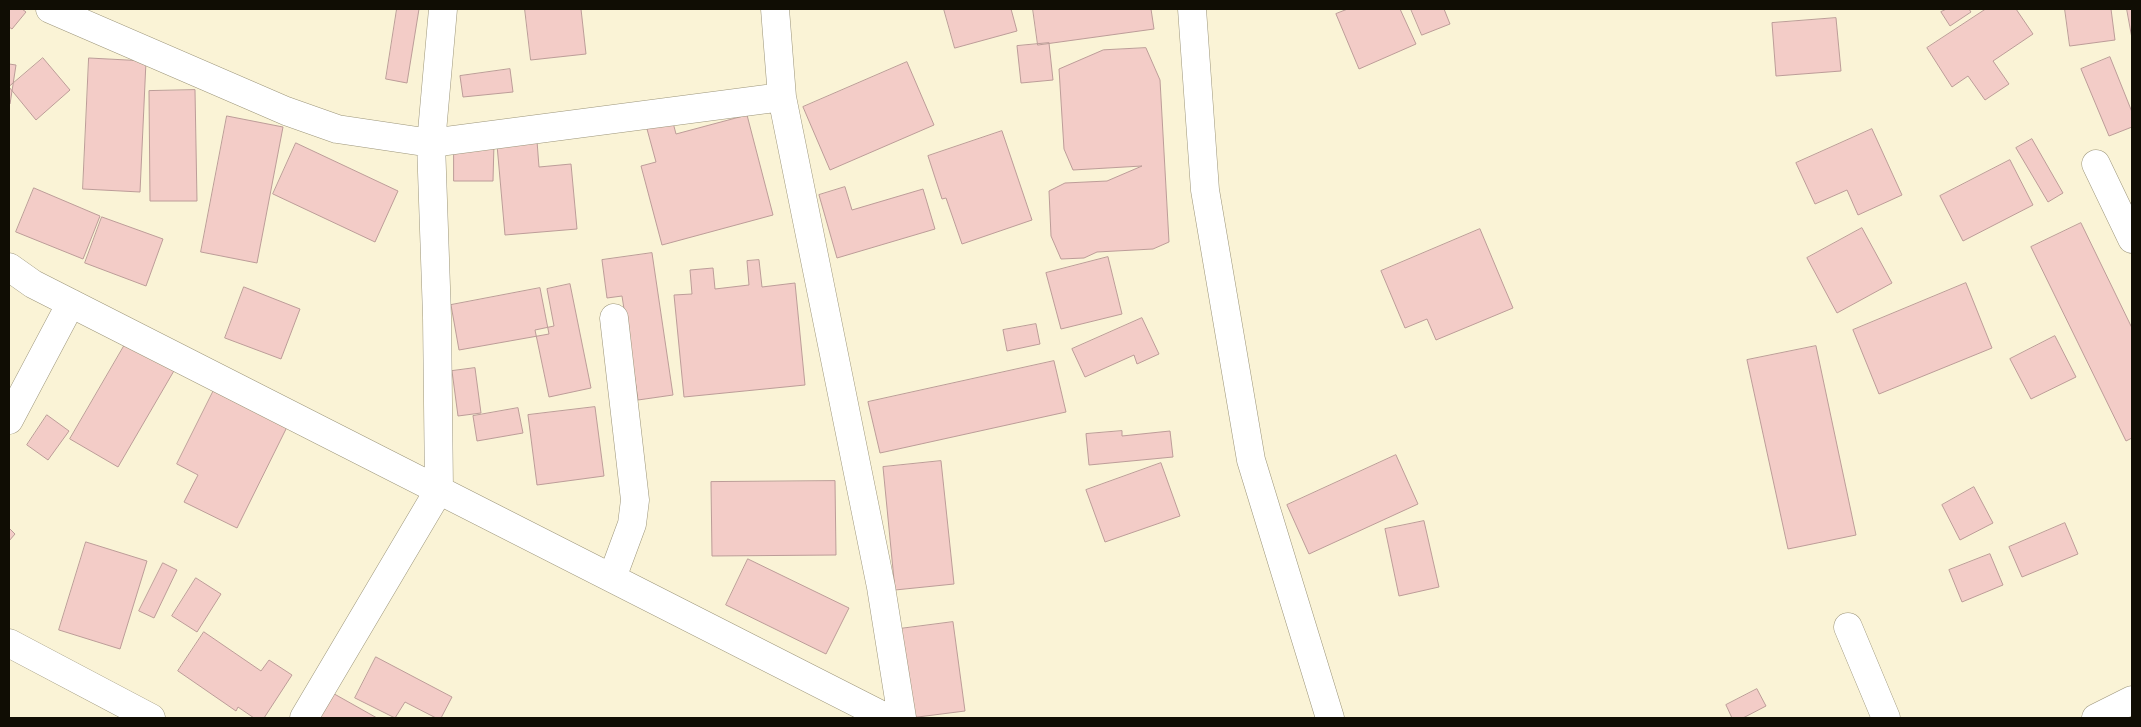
<!DOCTYPE html>
<html>
<head>
<meta charset="utf-8">
<style>
	body { margin:0 }
	#map { position:relative; width:2141px; height:727px; overflow:hidden; background:#faf3d6; font-family:"Public Sans",sans-serif }
	canvas { display:block }
	.frame { position:absolute; inset:0; border:10px solid #100d04; pointer-events:none }
</style>
</head>
<body>
<div id="map">
<canvas width="2141" height="727"></canvas>
<div class="frame"></div>
</div>
<script>
const g = document.querySelector('canvas').getContext('2d');
g.lineJoin = 'round';
function paint(path, color) { g.fillStyle = color; g.fill(path, 'evenodd'); }
function stroke(path, color, width, dash) { g.strokeStyle = color; g.lineWidth = width; g.lineCap = dash ? 'butt' : 'round'; g.setLineDash(dash || []); g.stroke(path); }
const building = new Path2D(`
	M9,9H22L26,12L12,29L9,27Z
	M397,9H419L407,83L386,79Z
	M525,9H581L586,54L531,60Z
	M944,9H1011L1017,31L955,48Z
	M1033,9H1151L1154,29L1038,45Z
	M1348,9H1400L1416,44L1359,69L1336,14Z
	M1411,9H1444L1450,24L1422,35Z
	M1947,9H1969L1971,12L1950,26L1941,12Z
	M1986,9H2016L2033,34L1993,61L2009,84L1985,100L1968,76L1952,87L1927,48Z
	M2065,9H2111L2115,40L2070,46Z
	M2127,9H2132V38Z
	M1836,18L1841,71L1776,76L1772,23Z
	M1049,43L1053,80L1021,83L1017,46Z
	M1146,48L1160,80L1169,242L1153,249L1097,252L1084,258L1061,259L1051,236L1049,191L1065,183L1107,181L1142,166L1073,170L1064,149L1059,69L1103,50Z
	M2110,57L2132,112V127L2109,136L2081,69Z
	M43,58L70,90L36,120L9,87Z
	M89,58L146,61L140,192L83,189Z
	M907,62L934,125L830,170L803,107Z
	M9,64L16,65L10,104H9Z
	M510,69L513,92L463,97L460,76Z
	M195,90L197,201H150L149,91Z
	M670,111L676,134L747,115L773,215L662,245L641,166L656,162L644,118Z
	M227,116L283,127L257,263L201,252Z
	M1872,129L1902,195L1858,215L1847,190L1815,204L1796,163Z
	M1002,131L1032,220L962,244L946,198L942,199L928,156Z
	M2032,139L2063,193L2048,202L2016,148Z
	M537,141L539,167L571,164L577,229L505,235L497,145Z
	M454,142L494,143L493,181H454Z
	M296,143L398,191L375,242L273,194Z
	M2010,160L2033,205L1963,241L1940,196Z
	M845,187L852,210L923,189L935,229L837,258L819,195Z
	M34,188L100,216L83,259L16,232Z
	M102,217L163,239L146,286L85,263Z
	M2081,223L2132,328V438L2126,441L2031,247Z
	M1862,228L1892,283L1837,313L1807,258Z
	M1480,229L1513,308L1436,340L1427,319L1405,328L1381,271Z
	M652,253L673,395L638,400L622,296L607,298L602,260Z
	M1108,257L1122,314L1061,329L1046,273Z
	M759,260L762,287L795,283L805,385L684,397L674,295L692,294L690,270L713,268L715,289L749,285L747,261Z
	M1966,283L1992,348L1879,394L1853,330Z
	M570,284L591,388L549,397L535,330L554,326L547,289Z
	M244,287L300,309L281,359L225,338Z
	M540,288L549,334L459,350L451,305Z
	M1142,318L1159,354L1137,364L1134,355L1085,377L1072,349Z
	M1036,324L1040,344L1007,351L1003,330Z
	M134,329L182,357L118,467L70,439Z
	M2055,336L2076,377L2031,399L2010,359Z
	M1816,346L1856,535L1788,549L1747,360Z
	M1054,361L1066,412L880,453L868,402Z
	M475,368L481,413L458,416L452,371Z
	M214,390L287,427L237,528L184,502L198,475L177,464Z
	M595,407L604,476L537,485L528,415Z
	M518,408L523,433L477,441L473,416Z
	M47,415L69,431L48,460L27,445Z
	M1122,431V436L1170,431L1173,457L1089,465L1086,434Z
	M1396,455L1418,504L1309,554L1287,505Z
	M941,461L954,584L895,590L883,467Z
	M1161,463L1180,516L1105,542L1086,490Z
	M835,481L836,555L712,556L711,482Z
	M1974,487L1993,523L1960,540L1942,505Z
	M1424,521L1439,587L1399,596L1385,529Z
	M2065,523L2078,554L2022,577L2009,547Z
	M9,528L15,534L9,541Z
	M86,542L147,561L120,649L59,630Z
	M1990,554L2003,585L1962,602L1949,570Z
	M748,559L849,608L826,654L726,605Z
	M163,563L177,570L154,618L139,611Z
	M196,578L221,594L197,632L172,616Z
	M953,622L965,711L910,718L899,629Z
	M204,632L261,671L269,660L292,675L264,718H254L238,707L236,711L178,671Z
	M376,657L452,697L441,718H436L405,702L395,718L355,698Z
	M313,682L377,718H292Z
	M1757,689L1766,706L1743,718H1732L1726,705Z`);
paint(building, '#f3ccc7');
stroke(building, '#bc9c98', 1);
const minor = new Path2D(`
	M50,9L286,111L337,129L431,143L782,97
	M775,9L782,97L881,587L902,718
	M1192,9L1205,190L1251,460L1330,718
	M2096,164L2132,239
	M9,267L33,284L98,317L887,718
	M9,420L71,303
	M612,578L632,524L635,500L614,318
	M1848,627L1886,718
	M9,643L151,718
	M304,718L439,490L437,316L431,143L443,9`);
const highway = new Path2D(`
	M2096,718L2132,700`);
stroke(minor, '#9c957a', 29);
stroke(highway, '#9c957a', 29);
stroke(minor, '#fff', 28);
stroke(highway, '#fff', 28);
</script>
</body>
</html>
